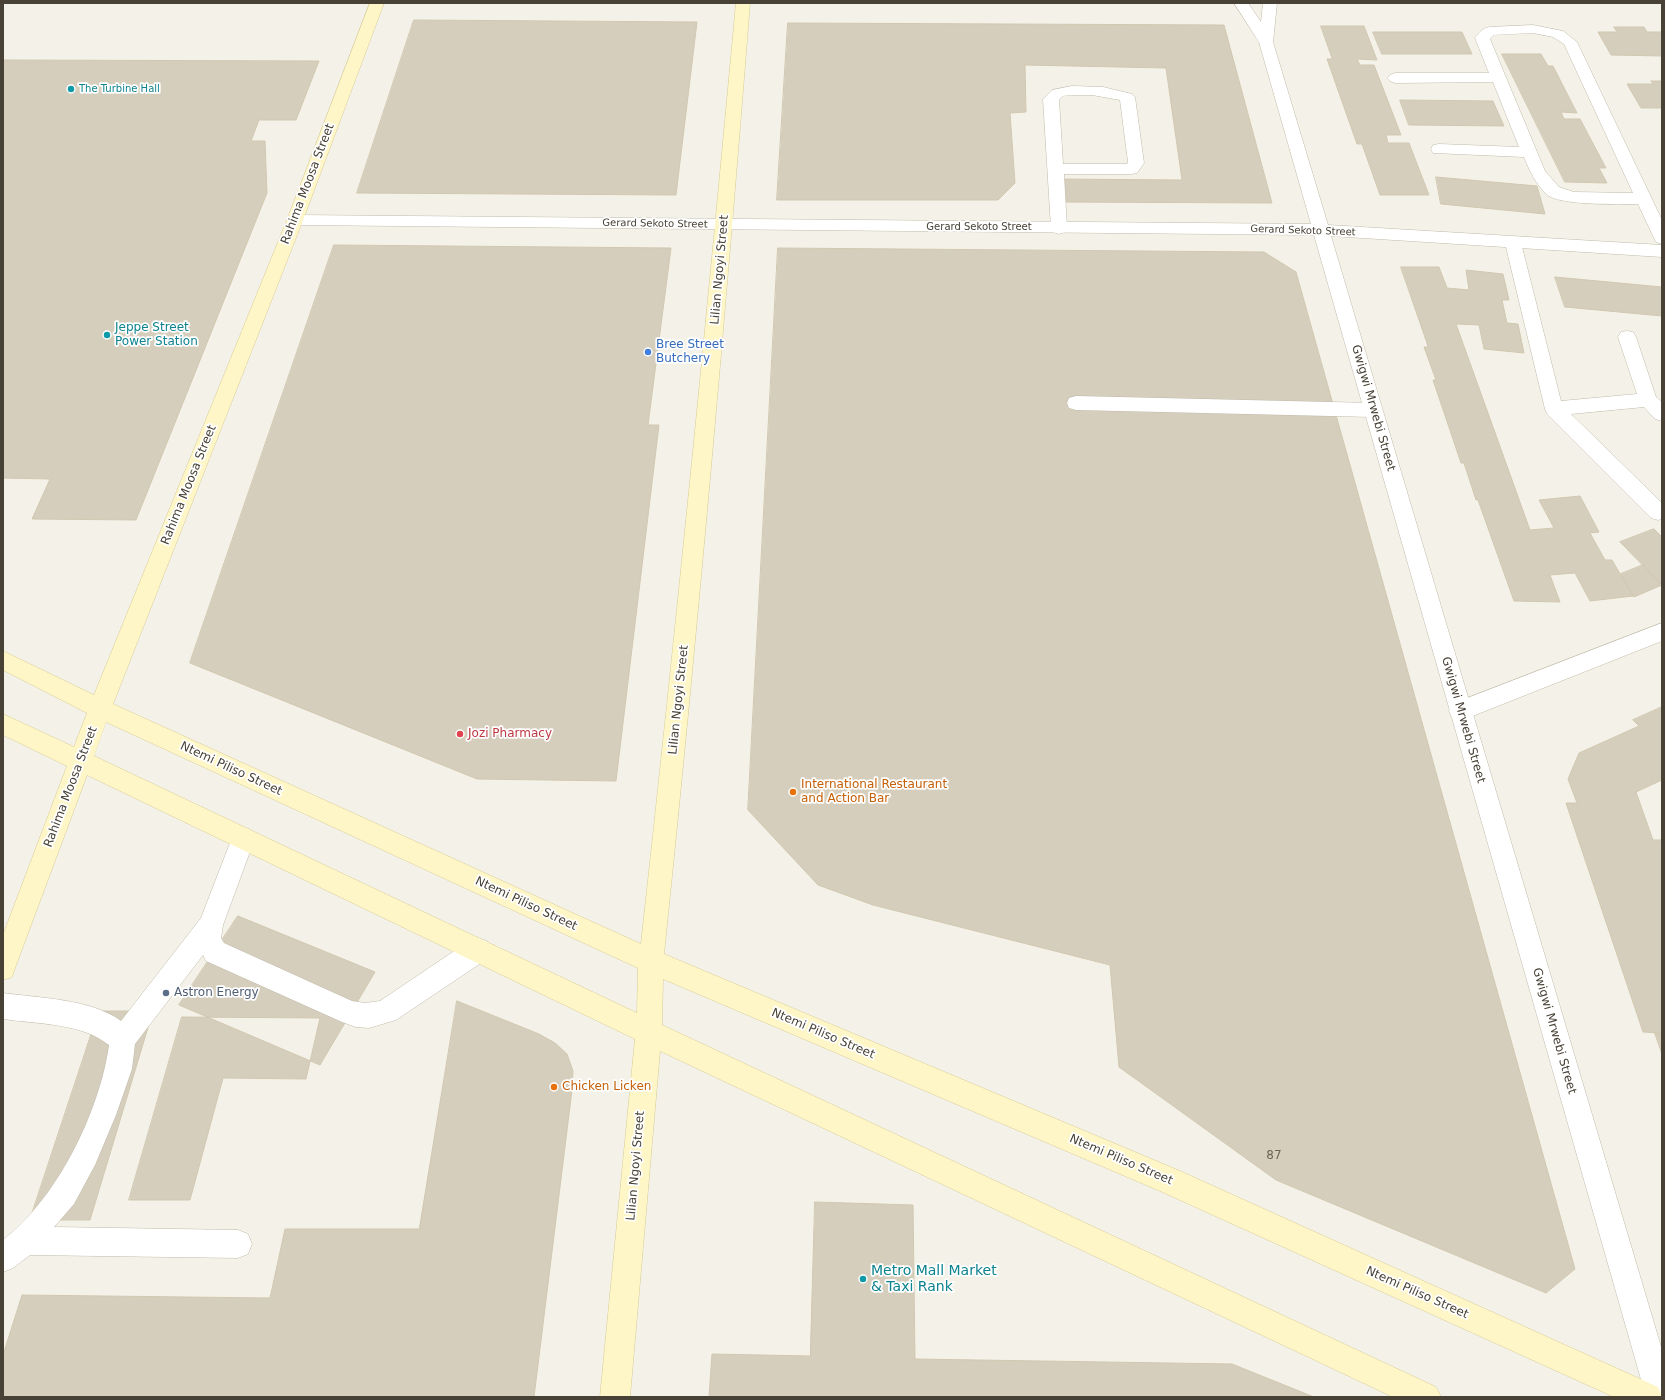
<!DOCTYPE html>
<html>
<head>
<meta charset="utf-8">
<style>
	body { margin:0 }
	#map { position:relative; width:1665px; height:1400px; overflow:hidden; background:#f4f2e8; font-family:"DejaVu Sans",sans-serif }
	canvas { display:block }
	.frame { position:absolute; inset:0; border:4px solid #484236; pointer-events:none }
</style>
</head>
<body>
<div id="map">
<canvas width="1665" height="1400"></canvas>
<div class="frame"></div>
</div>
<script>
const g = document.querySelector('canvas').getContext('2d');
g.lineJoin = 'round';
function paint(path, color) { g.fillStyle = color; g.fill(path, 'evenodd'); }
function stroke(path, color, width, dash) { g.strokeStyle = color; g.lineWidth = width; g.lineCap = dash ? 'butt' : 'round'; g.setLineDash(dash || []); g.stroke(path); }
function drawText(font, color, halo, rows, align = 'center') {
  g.font = font + ' "DejaVu Sans",sans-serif'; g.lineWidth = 3.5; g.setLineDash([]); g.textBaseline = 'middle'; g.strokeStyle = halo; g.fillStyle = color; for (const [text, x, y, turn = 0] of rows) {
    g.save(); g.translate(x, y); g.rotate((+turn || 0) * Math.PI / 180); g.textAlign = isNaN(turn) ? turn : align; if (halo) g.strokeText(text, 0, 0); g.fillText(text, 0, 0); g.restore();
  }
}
const building = new Path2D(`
	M414,20L697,22L676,195L357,193Z
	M788,23L1224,25L1272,203L1061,202L1059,179L1182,180L1166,68L1025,65L1026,112L1010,113L1015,183L998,200H777Z
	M1321,26H1364L1377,60L1357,59L1360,65H1374L1401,135H1386L1388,143H1409L1429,195H1380L1362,144H1357L1327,59H1332Z
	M1614,27H1644L1647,32H1662V56L1611,55L1598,32H1617Z
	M1373,32H1462L1472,54H1382Z
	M1502,54H1541L1548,66H1553L1577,113L1561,112L1564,119H1580L1606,168H1599L1607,183L1565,182Z
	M3,60L319,61L296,120H259L251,141H265L267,193L136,520L32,519L50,479L3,478Z
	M1651,81H1662V108H1641L1627,84H1653Z
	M1400,100L1493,101L1504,126L1409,125Z
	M1436,177L1537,186L1545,214L1441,204Z
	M334,245L671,248L648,425H659L616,781L477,779L190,663Z
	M778,248L1264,252L1296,272L1575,1269L1546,1293L1276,1180L1119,1067L1110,965L873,905L818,885L748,810Z
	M1401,267H1439L1447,288L1469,290L1466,270L1503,274L1509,300H1502L1507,323L1518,324L1524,353L1484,349L1479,325L1456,324L1530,530L1554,528L1539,500L1580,496L1599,532L1590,533L1605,560H1612L1633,596L1590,601L1575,573L1550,575L1560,602L1514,601L1478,500H1476L1464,463H1461L1433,380H1436L1424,347H1428Z
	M1555,277L1662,287V316L1565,307Z
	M1654,529L1662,537V585L1620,542Z
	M1643,565L1662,585L1634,597L1621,574Z
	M1662,707V780L1636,792L1653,840H1662V1033L1643,1032L1566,803H1577L1568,779L1579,753L1639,726L1633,720Z
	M238,916L375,972L320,1065L179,1005Z
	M457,1001L539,1034L555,1043L567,1054L573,1071L572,1090L534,1397H3V1355L22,1295L270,1298L285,1229H419Z
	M99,1011H153L90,1220H30Z
	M182,1017L320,1018L306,1079L223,1078L190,1200H129Z
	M1655,1033L1662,1034V1054Z
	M815,1202L913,1205L915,1359L1232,1364L1314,1397H709L712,1354L810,1356Z`);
paint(building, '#d6cebd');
stroke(building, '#d1c7b0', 1);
const lane = new Path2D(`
	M1533,25L1563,31L1577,42L1662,220V244L1656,242L1654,238L1638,204C1619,204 1559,206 1546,194C1536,184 1529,170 1524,157L1433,153L1431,149L1433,145L1439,144L1519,147L1493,82L1395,83L1390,81L1387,78L1390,75L1395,73H1489L1475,38C1479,32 1483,28 1490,27ZM1533,33L1553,37L1564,44L1633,193L1574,192L1559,187L1545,171L1490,39L1494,35Z
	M1072,86L1103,87L1132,94L1135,97L1144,163L1137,173L1131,174H1064L1067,228L1065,232L1059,234L1053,232L1051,228L1043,99L1052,90ZM1072,95H1092L1120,100L1128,162L1127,164H1063L1059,100L1063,96Z
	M1513,237L1519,239L1521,243L1561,401L1637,394L1618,337L1621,332L1627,331L1633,332L1636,337L1656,397L1662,402V421L1655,419L1644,407L1571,414L1662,503V519L1658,520L1651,518L1547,414L1545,409L1505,243L1507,239Z
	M1076,396L1373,403L1380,405L1382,410L1380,415L1373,417L1076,410L1069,408L1067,403L1069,398Z
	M1662,623V641L1460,721L1452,718L1449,711L1452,704Z
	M243,827L251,830L255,838L223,925L221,938L224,943L352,1001L365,1003L380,1001L469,941L478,938L487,941L490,950L487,959L396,1020L369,1028L356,1027L342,1022L206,961L203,955L135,1044L132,1069L116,1115L95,1165L74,1204L54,1227L238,1230L248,1234L252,1244L248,1254L238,1258L30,1255L13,1268L3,1272V1240C57,1199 100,1111 109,1045C82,1023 37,1024 3,1019V993C39,998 92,999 121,1021L201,918L235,830Z`);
const street = new Path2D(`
	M1234,3H1248L1261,22L1263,3H1277L1273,42L1328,225L1662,245V257L1331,236L1662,1350V1397H1646L1314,235L295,225L289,224L287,220L289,216L295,215L1311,224L1259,42Z`);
const secondary = new Path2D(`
	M370,3H384L303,220L113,704L641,944C676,631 707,317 736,3H750C725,320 697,637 664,954L1180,1171L1658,1387L1662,1397H1614L1160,1191L663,979L662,1025L1436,1387L1441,1397H1393L660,1051L630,1397H600L635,1039L87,775L15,968L12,977L3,980V935L67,766L3,735V714L74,747L87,713L3,670V651L94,695L287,220ZM106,722L638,968L637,1013L94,756Z`);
stroke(lane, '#c0baaa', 1);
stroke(street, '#c0baaa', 1);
stroke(secondary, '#d6ca96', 1);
paint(lane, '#fff');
paint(street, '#fff');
paint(secondary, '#fff6c7');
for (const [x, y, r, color] of [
	[71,89,4,"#0f9aa8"],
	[107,335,4,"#0f9aa8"],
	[648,352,4,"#3f7fe0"],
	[460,734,4,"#e0444e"],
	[793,792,4,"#e8710a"],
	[166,993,4,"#5c6f8a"],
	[554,1087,4,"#e8710a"],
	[863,1279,4,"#0f9aa8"]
]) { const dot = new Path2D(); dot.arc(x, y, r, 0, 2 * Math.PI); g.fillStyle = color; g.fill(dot); stroke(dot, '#fff', 1.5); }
drawText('10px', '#0d838f', '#fff', [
	["The Turbine Hall",79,89]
], 'left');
drawText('10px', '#484236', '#fff', [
	["Gerard Sekoto Street",655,224,1],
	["Gerard Sekoto Street",979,227],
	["Gerard Sekoto Street",1303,231,2]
]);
drawText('12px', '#484236', '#fff', [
	["Rahima Moosa Street",308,184,-69],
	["Lilian Ngoyi Street",720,270,-85],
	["Gwigwi Mrwebi Street",1373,408,74],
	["Rahima Moosa Street",189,485,-68],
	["Lilian Ngoyi Street",679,700,-84],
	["Gwigwi Mrwebi Street",1463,720,74],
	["Ntemi Piliso Street",231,769,25],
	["Rahima Moosa Street",71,787,-69],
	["Ntemi Piliso Street",526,904,25],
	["Gwigwi Mrwebi Street",1554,1031,74],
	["Ntemi Piliso Street",823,1034,23],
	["Ntemi Piliso Street",1121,1160,23],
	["Lilian Ngoyi Street",636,1166,-85],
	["Ntemi Piliso Street",1417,1293,24]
]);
drawText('12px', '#0d838f', '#fff', [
	["Jeppe Street",115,328],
	["Power Station",115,342]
], 'left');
drawText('12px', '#366cbe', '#fff', [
	["Bree Street",656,345],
	["Butchery",656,359]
], 'left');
drawText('12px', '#be3a42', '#fff', [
	["Jozi Pharmacy",468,734]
], 'left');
drawText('12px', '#c56008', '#fff', [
	["International Restaurant",801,785],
	["and Action Bar",801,799],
	["Chicken Licken",562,1087]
], 'left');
drawText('12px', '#4e5e75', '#fff', [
	["Astron Energy",174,993]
], 'left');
drawText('12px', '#6c6558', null, [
	["87",1274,1156]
]);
drawText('14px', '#0d838f', '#fff', [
	["Metro Mall Market",871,1271],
	["& Taxi Rank",871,1287]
], 'left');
</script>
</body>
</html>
